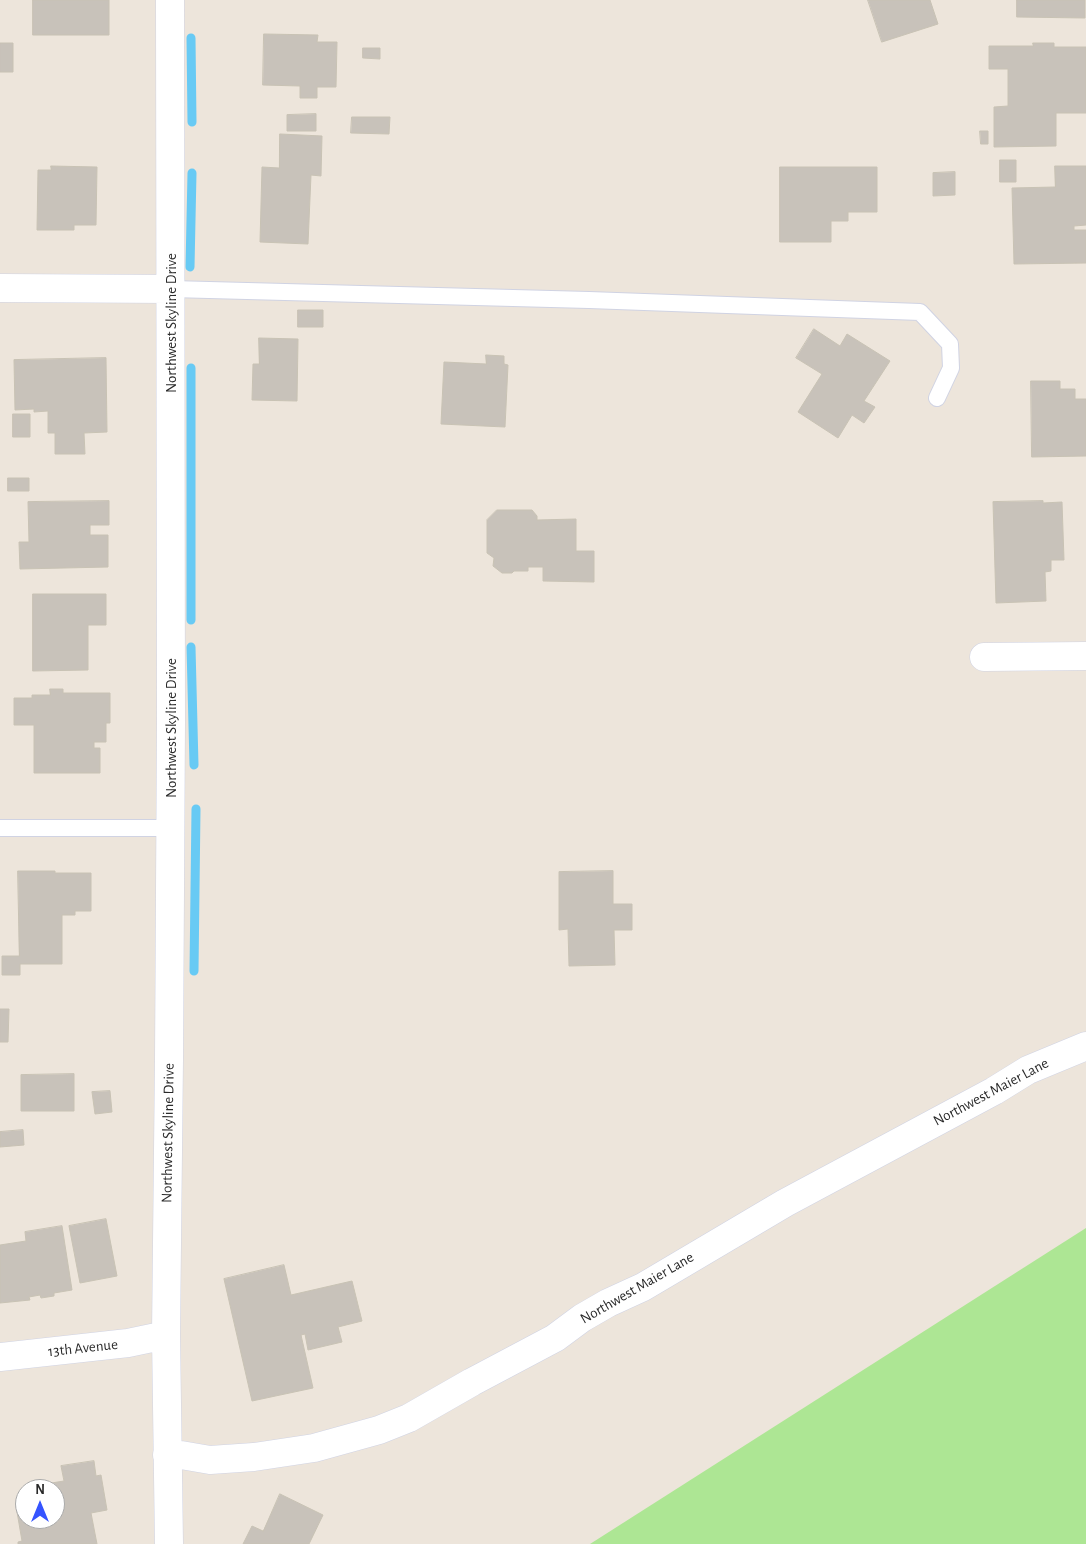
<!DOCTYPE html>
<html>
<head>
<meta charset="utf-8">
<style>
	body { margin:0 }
	#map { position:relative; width:1086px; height:1544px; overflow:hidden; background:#ede5db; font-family:"Alegreya Sans",sans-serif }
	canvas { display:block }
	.north { position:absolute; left:15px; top:1479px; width:50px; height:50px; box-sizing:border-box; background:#fff; border:1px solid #aaa; border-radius:50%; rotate:0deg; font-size:14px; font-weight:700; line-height:20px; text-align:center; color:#2a2a2a }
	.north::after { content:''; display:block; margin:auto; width:18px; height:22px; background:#3554ff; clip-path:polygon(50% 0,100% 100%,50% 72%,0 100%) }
</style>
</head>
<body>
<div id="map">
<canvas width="1086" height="1544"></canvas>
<div class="north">N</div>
</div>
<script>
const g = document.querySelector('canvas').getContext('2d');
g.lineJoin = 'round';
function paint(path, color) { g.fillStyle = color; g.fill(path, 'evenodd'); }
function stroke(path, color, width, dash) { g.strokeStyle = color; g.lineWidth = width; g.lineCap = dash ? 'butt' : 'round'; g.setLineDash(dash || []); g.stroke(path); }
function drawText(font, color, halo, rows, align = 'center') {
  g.font = font + ' "Alegreya Sans",sans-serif'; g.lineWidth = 4.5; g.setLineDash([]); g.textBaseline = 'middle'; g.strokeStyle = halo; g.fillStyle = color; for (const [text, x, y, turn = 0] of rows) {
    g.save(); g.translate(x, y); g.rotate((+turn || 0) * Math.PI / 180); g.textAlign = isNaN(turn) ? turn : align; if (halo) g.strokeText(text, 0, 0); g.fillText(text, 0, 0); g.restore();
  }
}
paint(new Path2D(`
	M1086,1228V1544H590Z`), '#ade694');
stroke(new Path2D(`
	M191,38L192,122
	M190,267L192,173
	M191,368V620
	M191,647L194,765
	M194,971L196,809`), '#68caf4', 9);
const building = new Path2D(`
	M33,0H109V35H33Z
	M868,0H930L938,24L882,42Z
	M1017,0H1085V18L1017,17Z
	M264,34L318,35L317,42H337L336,87H317V98H300V86L263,85Z
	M0,43H13V72H0Z
	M1033,43H1054V47H1086V113H1056V146L994,147V107L1008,106V69H989V46H1033Z
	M363,48H380V59L363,58Z
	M316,114V131H287V115Z
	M352,117H390L389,134L351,133Z
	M980,131H988V144H981Z
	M280,134L322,136L321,176L311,175L308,244L260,242L262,167L279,168Z
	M1000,160H1016V182H1000Z
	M51,166L97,167L96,225H74V230H37L38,170H51Z
	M1055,166H1086V225L1074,226V230H1086V263L1014,264L1012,188L1055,187Z
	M780,167H877V212H848V221H831V242H780Z
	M955,172V195L933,196V173Z
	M298,310H323V327H298Z
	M814,329L840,346L847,334L890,361L864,401L875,407L864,423L852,415L838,438L798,412L822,374L796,358Z
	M259,338L298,339L297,401L252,400L253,364H259Z
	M486,355L504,356V364L508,365L505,427L441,424L444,362L486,364Z
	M106,358L107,432L84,433L85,454H55V433H48V411L34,412V409L15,410L14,360Z
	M1031,381H1060V389H1075V399H1086V456L1032,457Z
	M13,414H30V437H13Z
	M8,478H29V491H8Z
	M109,501V525H90V535H108V567L20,569L19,542H29L28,502Z
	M1043,501V503L1062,502L1064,560H1051V571L1045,572L1046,601L996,603L993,502Z
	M497,510H532L537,516V520L576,519V551H594V582L543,581V567H528V571H514L512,573H502L493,566L494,558L487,553V520Z
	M33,594H106V625H88V670L33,671Z
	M50,689H63V693H110V723H106V742H94V748H100V773H34V725H14V698H32V695H50Z
	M18,871H55V873H91V911H75V915H62V964H20V975H2V956H19Z
	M613,871V904H632V930H614L615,965L569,966L568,929L559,930V872Z
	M0,1009H9L8,1042H0Z
	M74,1074V1111H21V1075Z
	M110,1091L112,1112L95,1114L92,1092Z
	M23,1130L24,1145L0,1147V1132Z
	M106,1219L117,1276L80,1283L69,1226Z
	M62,1226L72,1290L54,1293V1296L41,1298L40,1295L29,1297L30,1300L0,1303V1245L26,1241L25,1232Z
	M284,1265L291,1295L352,1281L362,1321L338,1327L342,1342L308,1350L305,1334L301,1335L313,1388L252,1401L224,1279Z
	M94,1461L96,1476L101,1475L107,1510L91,1513L97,1544H18V1542L22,1541L16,1506L25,1505V1519H55V1489H27L26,1487L64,1481L61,1466Z
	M280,1494L323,1515L309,1544H243L252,1526L263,1531Z`);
paint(building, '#c8c2ba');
stroke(building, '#c8c2b4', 1);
const service = new Path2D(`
	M171,289L589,300L920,312L950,344L951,368L937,398
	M0,828H170`);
const minor = new Path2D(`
	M0,288L171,289
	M984,657L1086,656
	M0,1357L128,1343L166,1335
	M167,1455H181L210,1460L254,1457L314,1448L379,1430L409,1418L472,1382L555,1338L582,1318L608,1303L643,1287L785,1203L994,1091L1028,1070L1086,1046
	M169,1544L166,1335L169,1059L171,721L170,0`);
stroke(service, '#d0d3e3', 18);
stroke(minor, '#d0d3e3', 29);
stroke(service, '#fff', 16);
stroke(minor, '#fff', 28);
drawText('15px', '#2a2a2a', '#fff', [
	["Northwest Skyline Drive",171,323,-90],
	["Northwest Skyline Drive",171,728,-90],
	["Northwest Maier Lane",991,1092,-28],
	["Northwest Skyline Drive",168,1133,-89],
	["Northwest Maier Lane",637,1288,-30],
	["13th Avenue",83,1348,-6]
]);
</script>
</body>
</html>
